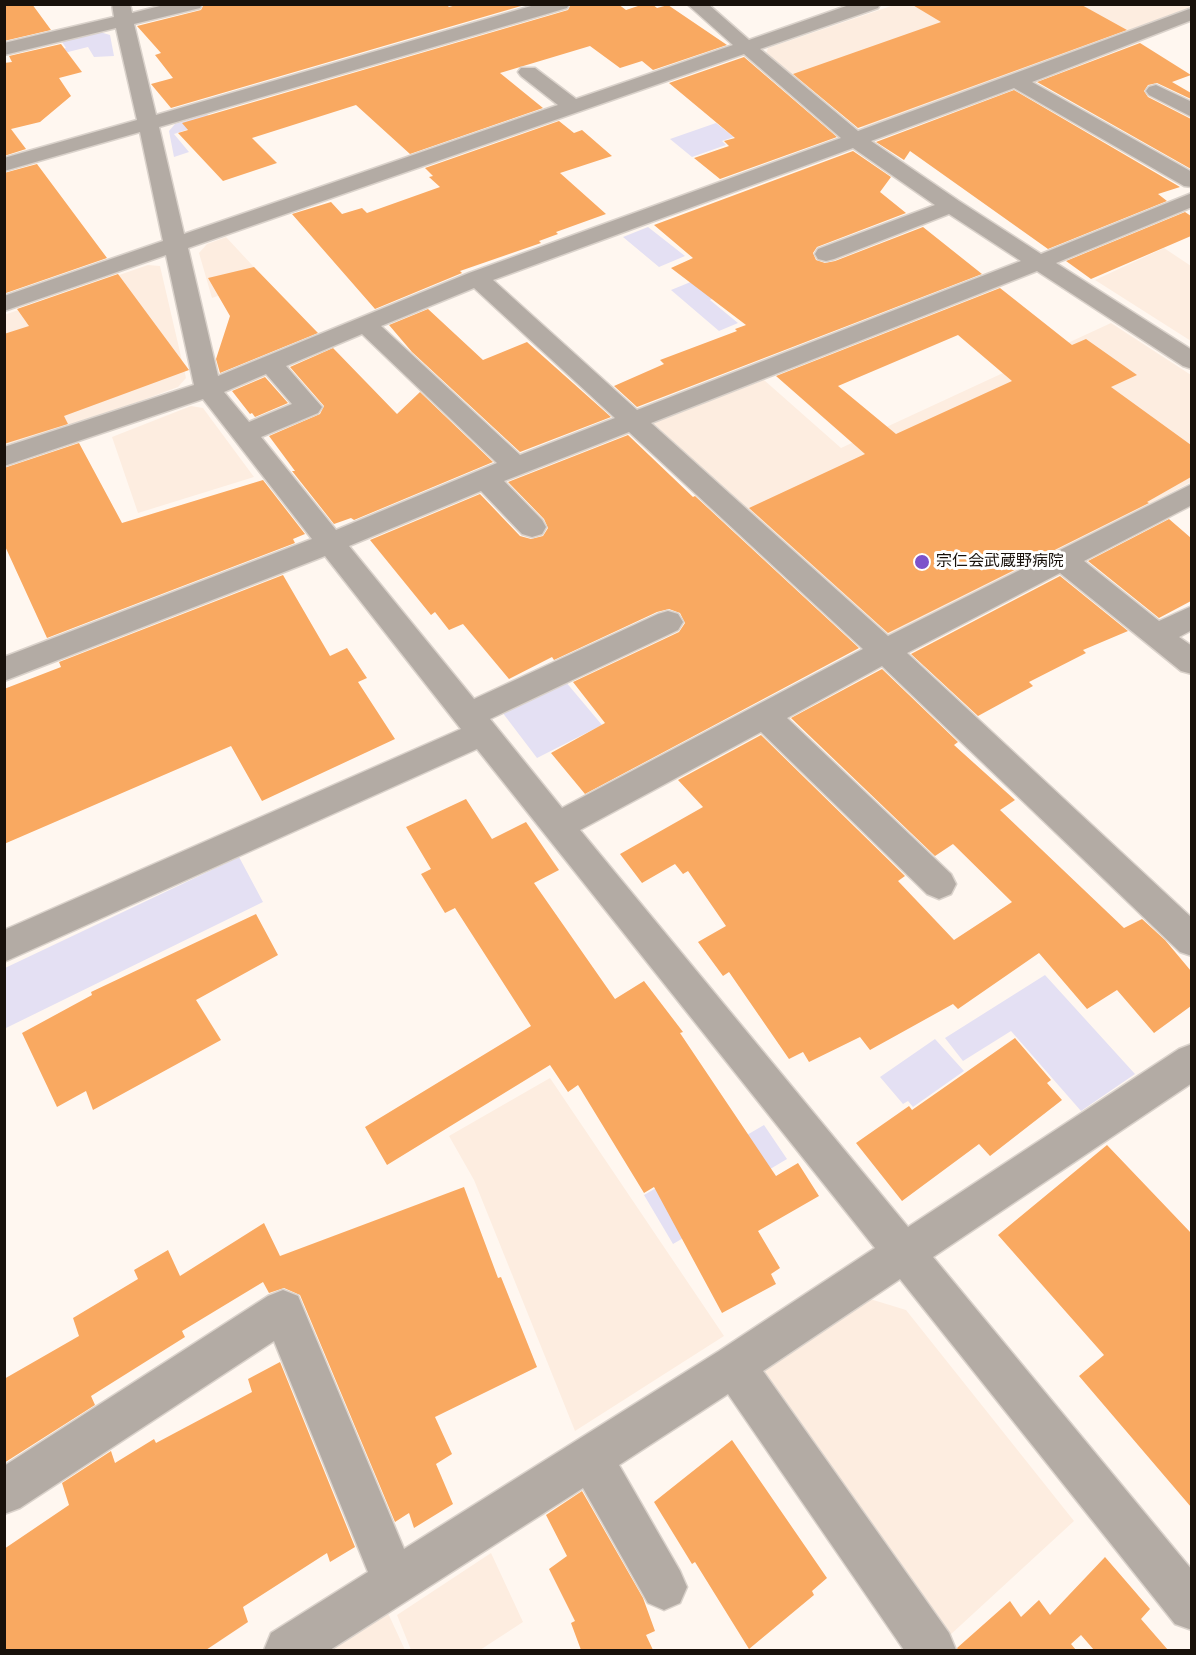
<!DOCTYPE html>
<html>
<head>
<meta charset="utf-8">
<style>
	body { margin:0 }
	#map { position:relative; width:1196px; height:1655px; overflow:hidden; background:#fff7f0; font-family:Signika,sans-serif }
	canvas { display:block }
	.frame { position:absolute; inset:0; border:6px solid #18110b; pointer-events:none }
</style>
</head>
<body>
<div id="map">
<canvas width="1196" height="1655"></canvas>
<div class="frame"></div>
</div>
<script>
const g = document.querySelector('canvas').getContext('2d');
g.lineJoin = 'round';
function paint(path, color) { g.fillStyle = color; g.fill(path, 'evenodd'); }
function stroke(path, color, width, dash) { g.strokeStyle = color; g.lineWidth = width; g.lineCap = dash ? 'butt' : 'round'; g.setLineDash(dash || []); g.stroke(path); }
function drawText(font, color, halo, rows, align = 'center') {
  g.font = font + ' Signika,"Noto Sans JP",sans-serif'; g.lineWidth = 6; g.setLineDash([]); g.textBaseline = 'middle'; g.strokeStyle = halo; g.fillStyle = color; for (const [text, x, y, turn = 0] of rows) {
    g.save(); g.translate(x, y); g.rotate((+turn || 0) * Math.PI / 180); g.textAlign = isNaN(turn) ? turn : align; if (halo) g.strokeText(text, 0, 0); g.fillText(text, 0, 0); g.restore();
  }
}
paint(new Path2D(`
	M894,5H1191V7L869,128L856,126L766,54L768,48Z
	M226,237L265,279L212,298L199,253L207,244Z
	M1164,248L1191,266V341L1095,280Z
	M148,265L160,266L186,378L178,387L92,419L5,445L4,315Z
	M1111,323L1191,375V482L889,642L652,422L764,380L841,448Z
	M191,406L203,408L254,477L138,513L112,437Z
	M550,1078L724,1336L575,1431L474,1180L449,1136Z
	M870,1299L906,1310L1074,1521L949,1636L762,1372Z
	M491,1553L523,1622L480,1650H411L397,1615Z
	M387,1611L405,1650H330Z`), '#fdede0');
paint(new Path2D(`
	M100,32L110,35L114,56L94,57L88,47L68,52L57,51L66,48L62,42Z
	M207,114L217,125L189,129L174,134L189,152L174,157L169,131L175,124Z
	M716,123L734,137L722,141L726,145L692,157L670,139Z
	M648,227L685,256L659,267L623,237Z
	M752,257L718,296L710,300L738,323L719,331L671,290Z
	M565,681L602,725L537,758L502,712Z
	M239,857L263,902L6,1028L5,968Z
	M1045,975L1135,1074L1081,1111L1011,1031L963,1061L945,1038Z
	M935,1039L964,1071L913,1107L908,1101L903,1104L880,1077Z
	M764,1125L787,1159L725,1196L733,1209L673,1244L644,1195Z`), '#e4e0f3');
paint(new Path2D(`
	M4,4H32L51,30L4,41Z
	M204,4H446L449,7L460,4H528L171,108L151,84L173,78L155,55L161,53L137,26L201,10Z
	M571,4H618L626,10L644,4H652L657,8L668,5L727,45L653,70L642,61L620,68L590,46L500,73L543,108L410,154L356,105L252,138L277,163L223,181L178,133L188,130L182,123L568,10Z
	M911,4H1080L1127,30L858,128L793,74L941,22Z
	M1140,43L1191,75L1172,82L1191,93V99L1157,83L1148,85L1144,91L1148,97L1191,119V169L1037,82Z
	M61,44L82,72L59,78L71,96L40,122L11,129L26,149L4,156V63L12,62L9,56Z
	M744,57L837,137L720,179L694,158L729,146L724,141L735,138L669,83Z
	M1014,90L1180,187L1158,194L1167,201L1048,249L910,151L904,160L876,142Z
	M559,121L574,133L582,130L612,156L560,173L606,214L556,232L558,234L539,241L541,243L460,271L462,273L375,309L292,214L331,202L342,214L362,208L367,213L440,187L429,177L433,176L425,168Z
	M853,151L891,177L880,192L906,213L817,247L813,253L816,260L825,263L835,261L923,227L982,274L637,407L614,386L664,364L660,360L737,331L735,329L746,325L671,268L693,258L654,225Z
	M37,164L107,258L6,293L4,173Z
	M1185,212L1191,216V236L1091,279L1066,261Z
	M254,267L318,333L220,373L216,359L230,316L208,278Z
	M118,274L189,370L64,416L68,424L4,444V334L29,326L17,309Z
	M1000,288L1072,345L1086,339L1137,375L1111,387L1191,445V477L1147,502L1149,503L888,633L749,508L865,454L776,376ZM958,335L1012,381L896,434L838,386Z
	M428,309L483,360L527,342L611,417L520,452L412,352L389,325Z
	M333,348L397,414L420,392L493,462L354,520L351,518L334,524L292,471H295L269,436L320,414L324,406L290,367Z
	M265,377L288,403L255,417L252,413L250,414L232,391Z
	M628,435L693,497L695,496L859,648L585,794L551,753L605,723L573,682L679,632L685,623L680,613L669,609L657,612L554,660L552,657L509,679L463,624L449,630L435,612L431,615L370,540L480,494L520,536L531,539L543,536L548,528L544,519L508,482Z
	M79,443L122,523L263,480L305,534L293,539L295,543L47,638L4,544V468Z
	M1169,519L1191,538V601L1159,618L1088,561Z
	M283,575L330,656L347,648L367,678L358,682L395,739L262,801L231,746L4,844V689L61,667L59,662Z
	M1060,576L1128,631L1083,650L1086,653L1029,682L1033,686L978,716L911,654Z
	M882,669L958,742L954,745L1015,800L1000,810L1124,928L1142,919L1165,940L1191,971V1006L1154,1033L1117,990L1087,1009L1039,953L958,1009L953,1004L870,1050L860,1037L809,1062L803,1052L789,1059L729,972L723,976L698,942L726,926L688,871L683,874L675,864L642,883L620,854L703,807L678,780L761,735L905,876L898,881L954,940L1012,902L953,844L935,856L791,718Z
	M466,799L492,839L526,822L559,870L534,883L615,999L644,981L683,1032L680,1033L776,1176L798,1163L819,1196L758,1231L780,1268L771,1274L776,1284L722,1313L654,1187L644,1193L578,1085L568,1092L550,1065L387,1165L365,1127L531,1026L455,908L445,913L421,874L431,869L406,827Z
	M256,914L278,955L196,1000L221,1040L93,1110L86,1091L57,1107L22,1033L92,995L91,992Z
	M1015,1038L1051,1080L1047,1083L1062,1100L990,1156L979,1144L902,1201L856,1143L909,1106L912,1110Z
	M1107,1145L1191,1233V1507L1079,1376L1104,1355L998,1235Z
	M464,1187L498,1278L501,1277L537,1367L435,1417L452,1454L436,1464L453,1504L414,1528L409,1513L395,1522L300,1295L284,1288L269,1293L263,1282L182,1331L185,1337L91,1396L95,1405L4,1463V1379L79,1336L73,1318L138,1279L134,1270L168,1250L180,1276L264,1223L280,1256Z
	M280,1362L355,1547L330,1562L327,1553L243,1607L248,1622L206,1650H4V1549L69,1505L62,1483L111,1451L115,1463L154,1439L156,1443L252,1392L248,1379Z
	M732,1440L827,1578L812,1591L814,1595L749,1649L695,1562L692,1564L654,1502Z
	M582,1491L643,1598L655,1631L646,1635L653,1650H581L571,1623L575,1621L549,1569L567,1556L546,1515Z
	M1105,1557L1150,1609L1141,1619L1168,1650H1094L1081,1635L1071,1644L1076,1650H958L957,1648L1010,1601L1021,1617L1039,1600L1050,1615Z`), '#f9a961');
const minor = new Path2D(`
	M112,4H130L132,13L168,4H202L200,8L134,24L156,115L538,4H569L567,8L159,127L184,234L558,105L521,76L518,72L521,68H535L576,99L733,45L687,4H708L749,40L852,4H880L878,8L760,49L858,131L1192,8V20L1032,82L1192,172V187L1184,186L1014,88L871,141L959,201L1041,254L1192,193V207L1056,263L1192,350V369L1183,366L1037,271L651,423L888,636L1192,484V505L1084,561L1159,621L1192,606V630L1179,637L1192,646V674L1181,671L1060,573L907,653L1192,918V956L1180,952L882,666L787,718L951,874L956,884L951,894L939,899L927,894L761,732L580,830L908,1227L1179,1049L1192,1044V1083L933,1257L1192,1570V1630L1175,1624L900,1279L763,1371L949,1633L956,1650H904L728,1394L619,1465L680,1571L687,1587L680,1603L664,1610L648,1603L583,1488L330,1650H264L271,1633L368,1572L274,1341L20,1508L4,1514V1466L268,1296L283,1290L298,1296L404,1549L719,1351L875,1248L477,749L4,962V930L461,729L325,556L4,681V657L312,539L203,399L4,466V447L194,385L166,255L4,311V296L163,241L140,132L4,171V158L137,120L116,28L4,55V43L114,17ZM744,54L841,138L469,273L218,376L188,248ZM853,148L935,205L818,249L815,254L818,259L826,261L834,259L949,214L1021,261L637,410L493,280ZM474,288L615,418L520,455L381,326ZM362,334L497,463L336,530L261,437L318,413L322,407L286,366ZM266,374L292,404L249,422L224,392ZM629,432L863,649L562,808L490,719L678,630L683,622L678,614L668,611L658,614L474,699L349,546L481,491L522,534L532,537L542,534L546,527L542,520L504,481Z
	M1156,85L1192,102V117L1149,95L1146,91L1149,87Z`);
stroke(minor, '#dad2cb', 3);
paint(minor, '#b3aba4');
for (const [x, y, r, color] of [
	[922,562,8,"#7c52cb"]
]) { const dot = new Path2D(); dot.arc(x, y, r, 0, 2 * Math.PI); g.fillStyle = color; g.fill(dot); stroke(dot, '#fff', 2); }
drawText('16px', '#18110b', '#fff', [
	["宗仁会武蔵野病院",936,562]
], 'left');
</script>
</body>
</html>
